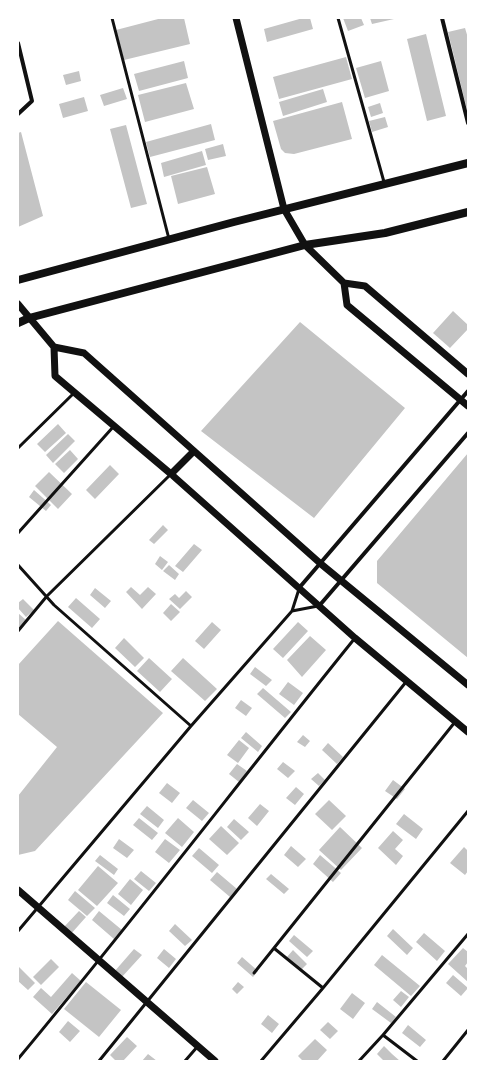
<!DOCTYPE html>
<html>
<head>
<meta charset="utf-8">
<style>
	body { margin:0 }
	#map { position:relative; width:486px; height:1079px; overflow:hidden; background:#fff; font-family:"Archivo Narrow",sans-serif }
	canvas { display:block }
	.frame { position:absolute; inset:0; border:19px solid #fff; pointer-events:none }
</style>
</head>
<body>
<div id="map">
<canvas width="486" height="1079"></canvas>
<div class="frame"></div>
</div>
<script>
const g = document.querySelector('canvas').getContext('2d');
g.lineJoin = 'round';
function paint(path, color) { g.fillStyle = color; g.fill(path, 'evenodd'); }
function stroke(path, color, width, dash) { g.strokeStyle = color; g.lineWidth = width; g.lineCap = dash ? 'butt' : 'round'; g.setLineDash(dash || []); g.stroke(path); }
paint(new Path2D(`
	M162,18H184L190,44L124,60L116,30Z
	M303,18H310L313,29L267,42L264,29Z
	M343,18H361L364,25L348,31Z
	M370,18H394V19L372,24Z
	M465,28L468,38L467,110L448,32Z
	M426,34L446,116L427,121L407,39Z
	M346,57L352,79L279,99L273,77Z
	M184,61L188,78L139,91L134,74Z
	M381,61L389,91L365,98L356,68Z
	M79,71L81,81L66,85L63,75Z
	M186,83L194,109L145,122L138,95Z
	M123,88L127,99L104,106L100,95Z
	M323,89L327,102L283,116L279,102Z
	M84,97L88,111L63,118L59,104Z
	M342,102L352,139L294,154L285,153L281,149L273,121Z
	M380,103L383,113L371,117L368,107Z
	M385,117L388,127L372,132L369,121Z
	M211,124L215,140L150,157L146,142Z
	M126,125L147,204L131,208L110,129Z
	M21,132L43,216L18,227V133Z
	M223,144L226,156L208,160L205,149Z
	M202,151L206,165L164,177L161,163Z
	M207,167L215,194L178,204L171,176Z
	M453,311L468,325V329L450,348L433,333Z
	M300,322L405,408L314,518L201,431Z
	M58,424L66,433L45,452L37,444Z
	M68,434L75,441L53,463L46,455Z
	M70,450L78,459L64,473L55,464Z
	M468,453V658L377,583V561Z
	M110,465L119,474L95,499L86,490Z
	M49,472L72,494L58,509L35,486Z
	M34,490L51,505L46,511L29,497Z
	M163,525L168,530L154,544L149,540Z
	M194,544L202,550L183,572L175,566Z
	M160,556L168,562L162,570L155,564Z
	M169,565L179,574L175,580L163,571Z
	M131,587L140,595L148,587L156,594L142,609L126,592Z
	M95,588L111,601L105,608L90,595Z
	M186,591L192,597L180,609L169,599L175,594L179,598Z
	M76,598L100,619L92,628L68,607Z
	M23,599L34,610L26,617L18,608V603Z
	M171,604L180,612L171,621L163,613Z
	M18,613L26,620L20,627L18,626Z
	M58,621L163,713L35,851L18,855V796L57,747L18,714V665Z
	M212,622L221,630L204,649L195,641Z
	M298,622L308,631L283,658L273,649Z
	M310,636L326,650L302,677L287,660Z
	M124,638L144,658L135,667L115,648Z
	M149,658L172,679L160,692L137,671Z
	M183,658L217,689L205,701L171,671Z
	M255,667L272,680L266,686L250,674Z
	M288,682L303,693L294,705L279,694Z
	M263,688L291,712L285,718L257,694Z
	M241,700L252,708L246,716L235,708Z
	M246,732L262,746L258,752L241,738Z
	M303,735L310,741L305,747L297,742Z
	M239,740L249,748L238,763L227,755Z
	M328,743L343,757L337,764L322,750Z
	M283,762L295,771L288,778L277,769Z
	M237,764L247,771L239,782L229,774Z
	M318,773L325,780L319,786L311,779Z
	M393,780L405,789L397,799L385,791Z
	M167,783L180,793L172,803L159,793Z
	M296,787L304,794L295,805L286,798Z
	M193,800L209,813L202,821L186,808Z
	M329,800L346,816L332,830L315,814Z
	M260,804L269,811L257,826L248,818Z
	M147,806L164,820L158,828L140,814Z
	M404,814L423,829L416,839L396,824Z
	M139,818L158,833L152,840L133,825Z
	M178,818L194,832L182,847L165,833Z
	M234,819L249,832L241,840L227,827Z
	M221,826L239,843L227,855L209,839Z
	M340,827L362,848L341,870L319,850Z
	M393,831L403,840L395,849L403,856L396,865L378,848Z
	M119,839L134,850L127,858L113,848Z
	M165,839L180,850L169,863L155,852Z
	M291,846L306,859L298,867L284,855Z
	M464,847L468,851V871L465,875L450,863Z
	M199,848L219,865L212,873L192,856Z
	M100,855L118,869L114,875L95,861Z
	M320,855L341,873L333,882L313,864Z
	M98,866L118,883L97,906L78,890Z
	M141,871L156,883L149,891L134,879Z
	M217,872L237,889L230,897L210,880Z
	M271,874L289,889L284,894L266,879Z
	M130,879L143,890L131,905L118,894Z
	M75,891L95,908L87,916L68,900Z
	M113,895L130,909L124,916L107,903Z
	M79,911L86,917L70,935L63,928Z
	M99,911L122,930L114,939L92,920Z
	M175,924L192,940L185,946L169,931Z
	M393,929L413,948L407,955L387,936Z
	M424,933L445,951L437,961L416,942Z
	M294,935L313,951L307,957L289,941Z
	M463,948L468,952V962L465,966L468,969V982L448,964Z
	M134,949L142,955L121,978L114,972Z
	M164,949L176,959L169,968L157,958Z
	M293,950L307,964L301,970L287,957Z
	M382,955L420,986L411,996L374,965Z
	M242,957L258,971L253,977L237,963Z
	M51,959L59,967L41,985L33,977Z
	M18,966L35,983L28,990L18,981Z
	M72,973L81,981L52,1014L33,997L41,988L51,997Z
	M453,975L468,988L461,996L446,983Z
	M86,982L121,1010L99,1037L64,1009Z
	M238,982L244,987L237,994L232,989Z
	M401,991L409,997L401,1007L393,1000Z
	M352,993L365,1003L353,1019L340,1009Z
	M377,1002L396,1017L391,1023L372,1009Z
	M268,1015L279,1024L272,1033L261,1024Z
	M68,1021L80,1031L70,1042L59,1032Z
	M328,1022L338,1031L330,1039L320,1030Z
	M408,1025L426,1040L420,1047L402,1033Z
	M127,1037L137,1046L123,1061H116L110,1055Z
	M315,1039L327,1050L317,1061H303L298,1056Z
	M384,1046L392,1054L400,1061H384L377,1054Z
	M148,1054L157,1061H142Z`), '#c4c4c4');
stroke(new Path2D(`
	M112,18L169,239
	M338,18L384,182
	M18,448L74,393
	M18,533L114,426
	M18,565L54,605L191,726
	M292,611L318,606
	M18,631L47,596L171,474
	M18,931L191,726L292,611L299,589
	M275,949L323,988
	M254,973L455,722
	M383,1035L417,1061
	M18,1059C133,921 242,778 355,638
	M99,1061L406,682
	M185,1061L198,1046
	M261,1061L323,988L468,811
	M359,1061L383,1035L468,934
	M443,1061L468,1030`), '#111', 3);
stroke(new Path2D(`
	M442,18L468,123
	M18,43L32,101L18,114
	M299,588L468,391
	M319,606L468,433`), '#111', 4);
stroke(new Path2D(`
	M236,18L284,209L305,245L344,283L347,305L468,406
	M344,283L365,286L468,374
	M18,304L54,347L55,376L171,474L355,638L468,732
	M54,347L84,353L321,564L468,685
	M171,474L194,451
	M18,890L215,1061`), '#111', 7);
stroke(new Path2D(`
	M18,280L234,222L468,163
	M18,323L29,318L305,245L385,233L468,212`), '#111', 8);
</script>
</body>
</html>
